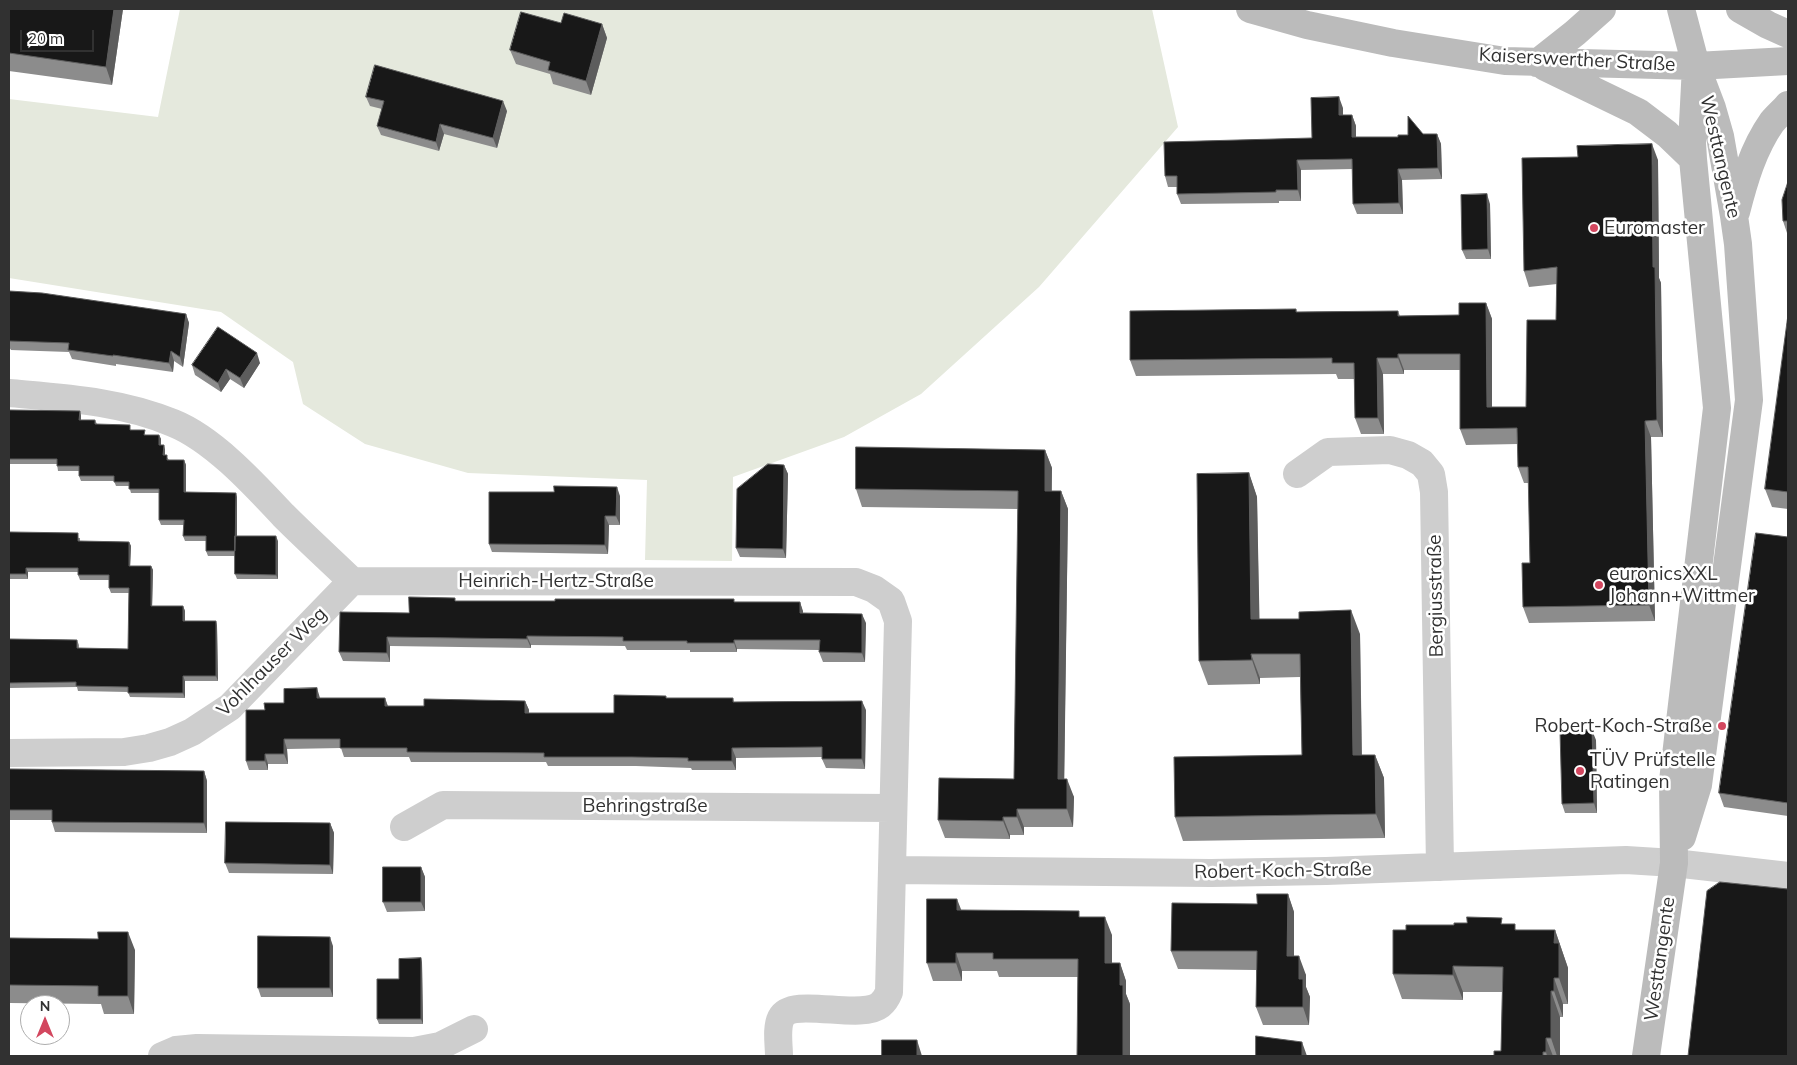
<!DOCTYPE html>
<html>
<head>
<meta charset="utf-8">
<style>
	body { margin:0 }
	#map { position:relative; width:1797px; height:1065px; overflow:hidden; background:#fff; font-family:Mulish,sans-serif }
	canvas { display:block }
	.frame { position:absolute; inset:0; border:10px solid #313131; pointer-events:none }
	.north { position:absolute; left:20px; top:995px; width:50px; height:50px; box-sizing:border-box; background:#fff; border:1px solid #adadad; border-radius:50%; rotate:0deg; font-size:14px; font-weight:700; line-height:20px; text-align:center; color:#313131 }
	.north::after { content:''; display:block; margin:auto; width:18px; height:22px; background:#d3475f; clip-path:polygon(50% 0,100% 100%,50% 72%,0 100%) }
	.scale { position:absolute; left:20px; top:30px; width:74px; height:22px; box-sizing:border-box; border:2px solid #313131; border-top:0; padding-left:6px; font-size:15px; line-height:18px; white-space:nowrap; color:#313131; -webkit-text-stroke:4px #fff; paint-order:stroke }
</style>
</head>
<body>
<div id="map">
<canvas width="1797" height="1065"></canvas>
<div class="frame"></div>
<div class="north">N</div>
<div class="scale">20 m</div>
</div>
<script>
const g = document.querySelector('canvas').getContext('2d');
g.lineJoin = 'round';
function paint(path, color) { g.fillStyle = color; g.fill(path, 'evenodd'); }
function stroke(path, color, width, dash) { g.strokeStyle = color; g.lineWidth = width; g.lineCap = dash ? 'butt' : 'round'; g.setLineDash(dash || []); g.stroke(path); }
function drawText(font, color, halo, rows, align = 'center') {
  g.font = font + ' Mulish,sans-serif'; g.lineWidth = 5; g.setLineDash([]); g.textBaseline = 'middle'; g.strokeStyle = halo; g.fillStyle = color; for (const [text, x, y, turn = 0] of rows) {
    g.save(); g.translate(x, y); g.rotate((+turn || 0) * Math.PI / 180); g.textAlign = isNaN(turn) ? turn : align; if (halo) g.strokeText(text, 0, 0); g.fillText(text, 0, 0); g.restore();
  }
}
paint(new Path2D(`
	M180,9H1152L1178,127L1039,287L921,394L844,437L733,477L732,561L645,560L647,480L468,473L365,444L303,404L293,362L221,312L9,278V99L158,117Z`), '#e5e9dd');
stroke(new Path2D(`
	M9,393C64,398 121,401 173,423C213,439 254,484 283,515C306,538 329,559 352,581L856,582L874,589L891,601L898,621L889,992C887,997 885,1001 880,1005C860,1021 792,996 781,1018C776,1028 779,1045 779,1056
	M1297,474L1328,452L1390,450L1408,455L1422,463L1431,474L1434,492L1440,867
	M9,753L124,752L149,748L170,742L192,732L230,707L352,581
	M404,827L443,805L892,808
	M892,870L1211,873L1326,871L1626,860L1674,863L1788,876
	M162,1056L176,1050L197,1048L414,1051L440,1046L474,1029`), '#cecece', 28);
stroke(new Path2D(`
	M1250,9L1307,25L1393,43L1505,61L1696,66L1788,61
	M1681,9L1696,66L1712,108L1720,136L1734,216L1738,244L1749,400L1698,785L1682,837
	M1740,9L1768,25L1788,34
	M1537,63L1575,33L1602,9
	M1545,67L1638,112L1667,134L1693,159
	M1736,212C1744,181 1753,149 1772,122C1777,116 1783,111 1788,105
	M1646,1056L1674,863L1673,781L1717,408L1693,159L1692,143L1696,66`), '#bbb', 28);
paint(new Path2D(`
	M9,9H123L112,85L9,71Z
	M561,23L602,24L607,38L591,95L553,84L550,74L516,64L510,50Z
	M366,97L507,111L497,148L444,134L439,151L381,135L377,126L382,109L370,106Z
	M1343,108V115H1352L1356,126V137H1398L1423,134H1437L1441,144L1442,179L1402,180L1403,214H1357L1353,204V169L1301,170V201H1279V203L1181,204L1177,194V187H1168L1165,176L1312,138Z
	M1658,160L1659,278L1661,283L1663,437H1651L1655,621L1529,623L1523,607L1530,563L1529,483H1524L1518,467V444L1466,445L1460,429V370H1404V374H1383L1384,434H1361L1355,418L1354,379H1338L1336,374L1136,376L1130,360L1296,309L1297,312L1398,311L1400,316L1459,315L1486,303L1492,319V407H1526L1556,320L1557,284L1529,287L1524,271Z
	M1788,182V236L1783,221Z
	M1490,204L1491,259H1466L1462,250Z
	M9,291L186,314L189,323L183,367L174,361L173,372L116,364V366L72,359L69,352L11,350L9,347Z
	M1788,315V509L1772,507L1765,489Z
	M260,363L244,388L230,379L221,392L195,375L192,365Z
	M9,410L80,411L81,416V420H95L97,424L132,430L146,435H159L161,439V445H164L165,450V455L169,460H184L186,465V492L237,497V536L278,541V579H237L235,574V556H208L206,551V541H185L183,536L184,525H161L159,520V493H131L129,486H116L114,481H81L79,476V471H58L57,464H9Z
	M1045,450L1052,468V491H1061L1068,509L1064,779L1074,797L1073,827H1024V835H1010V839L945,838L938,820L1014,779L1018,509L862,507L856,489Z
	M784,465L788,474L786,558L740,557L736,548Z
	M1249,473L1257,497L1259,619L1360,634L1362,755H1375L1384,778L1385,838L1183,841L1175,817L1302,755L1300,677L1260,678V684L1208,685L1199,661Z
	M620,496V525H609L608,554L492,552L489,544Z
	M9,532L80,538V541L129,542L131,546L130,566H151L153,570L152,606H183L185,611V621H216L217,626L218,681H185V698L130,697L128,692L78,691L77,687L9,688V639L77,640L79,645V648L128,649L129,593H111L109,588V580H80L78,575V572H28V579H9Z
	M1788,537V816L1724,807L1719,793Z
	M456,601L800,602L803,613L866,623L865,662H823L819,652V650L737,649V652H690V650H627L625,646L531,645V648L390,646V662L343,661L339,652L409,613Z
	M320,698H385L388,706H424L525,701L529,710V713H614L667,698H733L734,702L866,710L865,769L826,768L822,759V757L736,758V770H692L691,768L636,766H548L546,762H411L409,757H344L341,748L287,749L288,764H268V770H249L246,761L265,710Z
	M1596,740L1597,813H1565L1562,804Z
	M9,769L204,771L207,781V833L55,832L52,822V820H9Z
	M330,823L334,833L333,874L229,873L225,863Z
	M421,867L425,877V911L387,912L383,902Z
	M1288,894L1294,912V956L1306,975V987L1310,997L1309,1025H1263L1256,1007V970L1178,969L1171,951L1257,904Z
	M961,910L1081,917L1112,935V963H1120L1126,981V994L1130,1004L1078,977H999L997,971H962V981H933L927,963Z
	M1504,924L1517,930H1555L1568,968V1004H1563V1017H1560V1056H1494L1501,1051L1502,992H1463V1000L1402,999L1393,974L1406,930L1454,925Z
	M9,938L135,950L134,1014H104L101,1004L9,1003Z
	M333,946V997H261L258,988Z
	M421,958L422,963L423,1024H379L377,1019L399,979Z`), '#8c8c8c');
paint(new Path2D(`
	M114,9H123L112,85L106,67Z
	M602,24L607,38L591,95L586,81Z
	M1339,97L1343,108V126L1339,115Z
	M503,101L507,111L497,148L493,138Z
	M1352,115L1356,126V148L1352,137Z
	M440,124L444,134L439,151L436,142Z
	M1437,134L1441,144L1442,179L1438,168Z
	M1652,144L1658,160L1659,278L1661,283L1663,437L1657,420L1653,267Z
	M1297,160L1301,170V201L1298,190Z
	M1398,169L1402,180L1403,214L1399,203Z
	M1487,194L1490,204L1491,259L1488,249Z
	M1486,303L1492,319V424L1487,407Z
	M186,314L189,323L183,367L180,357Z
	M171,351L174,361L173,372L169,363Z
	M257,353L260,363L244,388L240,378Z
	M1398,354L1404,370V374L1398,358Z
	M1377,358L1383,374L1384,434L1378,418Z
	M226,369L230,379L221,392L218,383Z
	M80,411L81,416V425L79,420Z
	M1645,421L1651,437L1655,621L1649,605Z
	M159,435L161,439V450L159,445Z
	M164,445L165,450V459L163,455Z
	M1045,450L1052,468L1051,509L1045,491Z
	M184,460L186,465V497L184,492Z
	M784,465L788,474L786,558L783,549Z
	M1249,473L1257,497L1260,643L1251,619Z
	M617,487L620,496V525L616,516Z
	M1061,491L1068,509L1064,797L1058,779Z
	M236,493L237,497V556L235,551Z
	M605,516L609,525L608,554L605,545Z
	M276,536L278,541V579L276,575Z
	M129,542L131,546L130,570L129,566Z
	M151,566L153,570L152,611L151,606Z
	M26,568L28,572V579L26,574Z
	M800,602L803,611V623L800,613Z
	M183,606L185,611V626L183,621Z
	M1351,610L1360,634L1362,779L1353,755Z
	M862,614L866,623L865,662L862,653Z
	M216,621L217,626L218,681L216,676Z
	M527,636L531,645V648L527,639Z
	M387,637L390,646V662L387,653Z
	M734,640L737,649V652L734,643Z
	M1251,654L1260,678V684L1252,660Z
	M183,676L185,681V698L183,693Z
	M317,688L320,698H317Z
	M385,698L388,707L385,706Z
	M525,701L529,710L528,723L525,713Z
	M862,701L866,710L865,769L862,759Z
	M1592,730L1596,740L1597,813L1594,803Z
	M284,739L287,749L288,764L284,754Z
	M732,748L736,758V770L732,761Z
	M265,754L268,764V770L265,761Z
	M1375,755L1384,778L1385,838L1376,814Z
	M204,771L207,781V833L204,823Z
	M1067,779L1074,797L1073,827L1067,809Z
	M1017,809L1024,827V835L1017,817Z
	M1003,817L1010,835V839L1003,821Z
	M330,823L334,833L333,874L330,865Z
	M421,867L425,877V911L421,902Z
	M1288,894L1294,912V975L1287,956Z
	M957,899L964,917L957,910Z
	M1105,917L1112,935V981L1105,963Z
	M1555,930L1568,968V1004L1559,978L1554,943Z
	M128,932L135,950L134,1014L128,996Z
	M330,937L333,946V997L330,988Z
	M956,953L962,971V981L956,963Z
	M1299,956L1306,975V987L1310,997L1309,1025L1303,1007L1299,979Z
	M421,958L422,963L423,1024L421,1019Z
	M1120,963L1126,981V994L1130,1004V1056H1123L1120,985Z
	M1453,966L1463,992V1000L1453,975Z
	M1554,978L1563,1004V1017L1554,991Z
	M1551,991L1560,1017V1056H1557L1551,1038Z
	M1546,1038L1553,1056H1547L1546,1052Z
	M917,1040L922,1056H917Z
	M1302,1042L1307,1056H1302Z`), '#5d5d5d');
const building = new Path2D(`
	M9,9H114L106,67L9,53Z
	M521,12L561,23L564,13L602,24L586,81L548,70L550,62L510,50Z
	M375,65L503,101L493,138L440,124L436,142L377,126L384,101L366,97Z
	M1339,97V115H1352V137H1398V135H1408V116L1423,134H1437L1438,168L1398,169L1399,203L1353,204L1352,159L1297,160L1298,190H1276V192L1177,194V176H1165L1164,142L1312,138L1311,98Z
	M1652,144L1653,267H1655L1657,420L1645,421L1649,605L1523,607L1522,563H1530L1528,467H1518L1517,428L1460,429V354H1398V358H1377L1378,418H1355L1354,363H1332V358L1130,360V311L1296,309V312L1398,311V316L1459,315V303H1486L1487,407H1526L1527,320H1556L1557,267L1524,271L1522,158L1578,157L1577,146Z
	M1788,182V221H1783L1782,200Z
	M1487,194L1488,249L1462,250L1461,195Z
	M9,291L42,293L186,314L180,357L171,351L169,363L113,355V356L68,350L69,343L9,341Z
	M1788,315V492L1765,489Z
	M218,327L257,353L240,378L226,369L218,383L192,365Z
	M9,410L80,411L79,420H95V424L130,425V430H145L144,435H159V445H164L163,455H167V460H184V492L236,493L235,551H206V536H183L184,520H159V489H129V482H114V476H79V466H57V459H9Z
	M856,447L1045,450V491H1061L1058,779H1067V809H1017V817H1003V821L938,820L939,778L1014,779L1018,491L856,489Z
	M768,464L784,465L783,549L736,548L737,489Z
	M1249,473L1251,619H1299V612L1351,610L1353,755H1375L1376,814L1175,817L1174,757L1302,755L1300,654H1251L1252,660L1199,661L1197,474Z
	M554,486L617,487L616,516H605V545L489,544V492H554Z
	M9,532L78,533V541L129,542V566H151V606H183V621H216V676H183V693H128V687L76,686V682L9,683V639L77,640V648L128,649L129,588H109V575H78V568H26V574H9Z
	M1756,533L1788,537V803L1719,793Z
	M235,536H276V575L235,574Z
	M409,597L455,598V601H555V599H734V602H800V613L862,614V653L819,652L820,640H734V643H687V641H623V637L527,636V639L387,637V653L339,652L340,612L409,613Z
	M317,688V698H385V706H424V699L525,701V713H614V695L666,696V698H733V702L862,701V759H822V747L732,748V761H688V758L632,757H544V753L407,752V748H340V739H284V754H265V761H246V710H265L264,703H284V689Z
	M1592,730L1594,803L1562,804L1560,731Z
	M9,769L204,771V823L52,822V810H9Z
	M226,822L330,823V865L225,863Z
	M383,867H421V902H383Z
	M1720,882L1788,889V1056H1688L1707,891Z
	M1257,894H1288L1287,956H1299V979H1303V1007H1256L1257,951H1171L1172,903L1257,904Z
	M927,899H957V910L1079,911V917H1105V963H1120V985H1123V1056H1077L1078,959H993V953H956V963H927Z
	M1467,917L1502,918L1501,924H1515V930H1555L1554,943H1559V978H1554V991H1551V1038H1546V1052H1543V1056H1494V1051H1501L1503,967L1453,966V975L1393,974V930H1406V925H1454V923H1467Z
	M98,932H128V996H98V986L9,985V938L98,939Z
	M258,936L330,937V988H258Z
	M421,958V1019H377V979H399V959Z
	M1256,1036L1302,1042V1056H1256Z
	M882,1040H917V1056H882Z`);
paint(building, '#181818');
stroke(building, '#5d5d5d', 1);
for (const [x, y, r, color] of [
	[1594,228,5,"#d3475f"],
	[1599,585,5,"#d3475f"],
	[1722,726,5,"#d3475f"],
	[1580,771,5,"#d3475f"]
]) { const dot = new Path2D(); dot.arc(x, y, r, 0, 2 * Math.PI); g.fillStyle = color; g.fill(dot); stroke(dot, '#fff', 2); }
drawText('19px', '#313131', '#fff', [
	["Kaiserswerther Straße",1577,60,3],
	["Westtangente",1720,157,77],
	["Heinrich-Hertz-Straße",556,581],
	["Bergiusstraße",1436,596,-91],
	["Vohlhauser Weg",272,662,-45],
	["Behringstraße",645,806],
	["Robert-Koch-Straße",1283,871,-1],
	["Westtangente",1660,959,-82]
]);
drawText('19px', '#313131', '#fff', [
	["Euromaster",1604,228],
	["euronicsXXL",1609,574],
	["Johann+Wittmer",1609,596],
	["Robert-Koch-Straße",1712,726,"right"],
	["TÜV Prüfstelle",1590,760],
	["Ratingen",1590,782]
], 'left');
</script>
</body>
</html>
